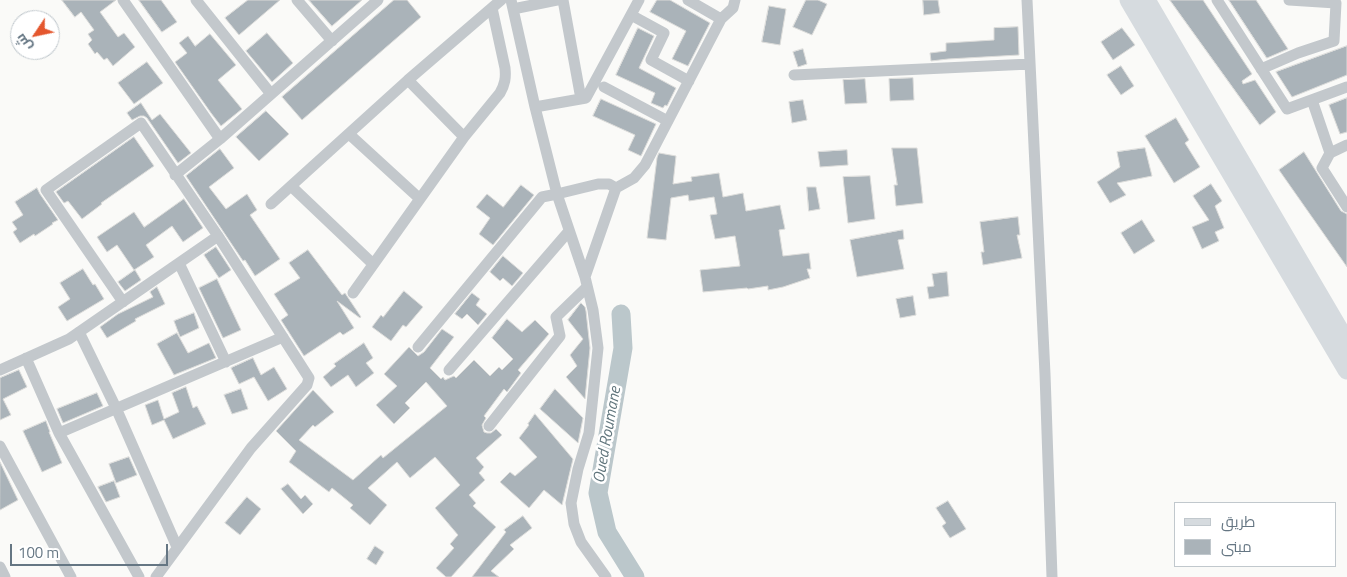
<!DOCTYPE html>
<html>
<head>
<meta charset="utf-8">
<style>
	body { margin:0 }
	#map { position:relative; width:1347px; height:577px; overflow:hidden; background:#fafaf8; font-family:"Titillium Web",Cairo,sans-serif }
	canvas { display:block }
	.legend { position:absolute; left:1174px; top:502px; width:162px; height:65px; box-sizing:border-box; background:#fff; border:1px solid #c1c8cd; margin:0; padding:6px 9px; list-style:none; font-size:15px; color:#657683 }
	.legend li { display:flex; align-items:center; gap:10px; height:25px }
	.legend b { width:25px; border:1px solid #c1c8cd }
	.north { position:absolute; left:10px; top:10px; width:50px; height:50px; box-sizing:border-box; background:#fff; border:1px solid #c1c8cd; border-radius:50%; rotate:236deg; font-size:14px; font-weight:700; line-height:20px; text-align:center; color:#657683 }
	.north::after { content:''; display:block; margin:auto; width:18px; height:22px; background:#e4572e; clip-path:polygon(50% 0,100% 100%,50% 72%,0 100%) }
	.scale { position:absolute; left:10px; top:544px; width:158px; height:22px; box-sizing:border-box; border:2px solid #657683; border-top:0; padding-left:6px; font-size:15px; line-height:18px; white-space:nowrap; color:#657683; -webkit-text-stroke:4px #fff; paint-order:stroke }
</style>
</head>
<body>
<div id="map">
<canvas width="1347" height="577"></canvas>
<ul class="legend">
<li><b style="height:6px;background:#d6dbdf"></b>طريق</li>
<li><b style="height:14px;background:#aab3b9"></b>مبنى</li>
</ul>
<div class="north">ش</div>
<div class="scale">100 m</div>
</div>
<script>
const g = document.querySelector('canvas').getContext('2d');
g.lineJoin = 'round';
function stroke(path, color, width, dash) { g.strokeStyle = color; g.lineWidth = width; g.lineCap = dash ? 'butt' : 'round'; g.setLineDash(dash || []); g.stroke(path); }
function paint(path, color) { g.fillStyle = color; g.fill(path, 'evenodd'); }
function drawText(font, color, halo, rows, align = 'center') {
  g.font = font + ' "Titillium Web",sans-serif'; g.lineWidth = 5; g.setLineDash([]); g.textBaseline = 'middle'; g.strokeStyle = halo; g.fillStyle = color; for (const [text, x, y, turn = 0] of rows) {
    g.save(); g.translate(x, y); g.rotate((+turn || 0) * Math.PI / 180); g.textAlign = isNaN(turn) ? turn : align; if (halo) g.strokeText(text, 0, 0); g.fillText(text, 0, 0); g.restore();
  }
}
stroke(new Path2D(`
	M621,314L623,348L598,493L607,532L635,577`), '#bbc7cb', 19);
const building = new Path2D(`
	M62,0H116L100,12L118,37L124,33L135,47L113,66L107,58L104,60L97,52L95,54L88,44L92,40L88,34L94,30L81,12L75,17Z
	M139,0H161L177,22L162,32Z
	M248,0H280L239,35L225,18Z
	M309,0H362L332,26Z
	M394,0H407L421,17L302,120L282,97Z
	M657,0H670L710,23L688,66L672,59L686,31L650,12Z
	M806,0H818L827,4L812,35L793,27Z
	M923,0H938L940,13L924,15Z
	M1170,0H1203L1252,74L1242,81L1243,84L1255,80L1276,112L1260,125Z
	M1229,0H1256L1288,49L1267,58Z
	M769,6L786,9L780,45L762,42Z
	M1018,27L1019,55L948,59L931,61L930,53L946,51V43L994,40V28Z
	M638,28L654,36L639,68L676,88L667,106L665,105L663,108L651,103L655,93L616,75Z
	M1122,28L1135,45L1113,60L1101,42Z
	M267,33L293,63L272,82L246,51Z
	M210,34L236,65L218,80L242,109L221,126L211,113L175,62L187,53L179,43L188,36L195,46Z
	M1347,46V75L1292,97L1276,72Z
	M803,49L807,64L798,67L793,52Z
	M147,62L163,83L134,104L118,83Z
	M1121,66L1134,86L1121,95L1107,75Z
	M913,78L914,100L890,101L889,79Z
	M865,79L867,103L845,104L843,80Z
	M1347,98V132L1340,134L1329,105Z
	M601,99L656,124L641,156L628,150L635,135L593,116Z
	M803,100L807,120L792,123L789,102Z
	M141,103L152,120L160,114L191,153L178,163L147,118L144,116H140L132,120L127,113Z
	M266,111L289,134L259,161L236,137Z
	M1176,118L1189,140L1185,143L1200,167L1174,183L1145,136Z
	M134,137L154,166L101,203L102,204L82,219L68,201L64,203L56,192Z
	M892,148H917L923,203L896,206L894,185H897Z
	M1145,148L1152,176L1117,183L1126,195L1110,203L1097,182L1120,167L1117,152Z
	M220,149L234,168L209,187L226,209L247,194L257,210L250,215L280,259L255,276L245,260L243,261L186,176Z
	M847,150L848,165L820,167L818,152Z
	M1304,152L1341,211L1347,214V267L1279,170Z
	M659,153L676,156L673,184L692,181L691,177L719,173L723,197L743,193L746,211L780,205L785,229L779,230L783,256L809,253L811,269H807L810,278L783,287L768,290V286L748,289L747,288L703,292L700,270L740,266L735,236L715,239L710,215L717,214L714,197L689,201L688,195L671,198L666,240L647,238L657,158Z
	M870,176L875,219L848,223L843,177Z
	M1211,184L1222,201L1215,206L1224,228L1215,232L1219,241L1202,249L1192,227L1209,220L1193,196Z
	M521,185L534,195L493,245L479,234L490,218L476,207L487,194L503,207Z
	M807,187H816L820,209L809,211Z
	M37,188L40,194L58,220L52,223L53,224L35,236L34,234L20,243L13,232L17,229L12,222L23,215L15,202Z
	M184,199L203,228L183,242L172,226L146,245L154,257L134,270L117,245L107,252L97,237L134,212L144,227Z
	M1018,217L1020,235H1017L1022,258L983,265L981,252H984L980,222Z
	M1142,220L1155,241L1134,254L1121,233Z
	M903,230L904,239L898,240L904,269L857,277L850,240Z
	M216,247L231,270L219,278L204,255Z
	M308,250L342,295L345,293L361,317L360,318L337,301L354,328L343,335L340,332L304,356L281,320L288,315L274,294L300,278L289,263Z
	M503,256L523,273L512,286L503,278L500,281L490,272Z
	M83,269L93,285L95,284L104,299L67,321L58,307L70,299L60,283Z
	M135,270L141,280L125,291L118,282Z
	M947,272L949,296L929,299L927,287L934,286L932,274Z
	M217,279L241,330L223,338L199,288Z
	M157,287L165,304L135,319L136,321L107,338L100,327L118,314L153,297L150,292Z
	M404,291L423,307L406,327L403,325L391,341L372,327L381,315L383,317Z
	M472,293L480,299L476,305L487,314L478,325L467,314L462,319L455,314Z
	M913,296L916,315L900,318L896,299Z
	M581,303L585,307L586,311L590,348L585,399L566,377L577,366L570,355L583,339L568,320Z
	M194,313L199,328L180,337L174,321Z
	M507,319L522,332L535,320L549,334L518,370L521,373L507,392L504,389L484,416L486,418L482,425L484,432L487,433H491L496,429L502,435L476,458L484,467L479,473L485,480L469,495L476,503L473,506L496,527L451,577H446L436,568L454,548L450,544L458,535L435,508L460,485L435,457L410,478L397,462L368,488L387,505L370,525L350,508L353,505L332,488L329,492L289,462L296,451L276,431L313,390L334,412L315,427L313,425L299,440L353,480L381,455L383,458L447,406L426,382L405,403L410,408L394,424L376,405L397,386L384,374L409,347L418,356L424,352L442,329L454,337L430,368L441,379L443,377L445,380L454,376L456,378L474,360L490,376L499,367L502,370L513,359L492,338Z
	M177,333L188,353L209,343L216,358L174,375L157,344Z
	M364,343L373,358L366,363L374,373L356,387L348,375L331,387L323,377L336,366L334,364Z
	M253,358L261,375L274,367L287,389L268,401L254,377L239,384L231,368Z
	M19,370L27,387L3,399L11,415L0,420V378Z
	M186,387L193,408L197,406L206,424L173,439L164,420L152,425L145,405L158,400L164,419L179,412L172,393Z
	M241,389L248,409L232,414L224,395Z
	M555,389L583,418L578,443L540,409Z
	M97,393L103,406L63,423L57,409Z
	M535,414L573,459L562,505L544,490L529,508L500,482L510,472L515,476L537,457L519,438L529,425L528,424Z
	M46,421L50,432H49L62,463L42,472L23,431Z
	M129,457L137,475L116,483L109,464Z
	M0,462L18,500L0,510Z
	M114,481L120,497L106,502L98,487Z
	M288,484L301,499L305,495L313,504L303,514L281,489Z
	M247,497L261,509L240,535L225,523Z
	M948,501L966,529L950,538L942,526L946,523L936,508Z
	M523,516L532,528L510,545L514,549L491,571L499,577H472L506,532L504,530Z
	M375,546L384,552L376,565L367,559Z`);
paint(building, '#aab3b9');
stroke(building, '#dcdcda', 1);
stroke(new Path2D(`
	M123,0L220,139
	M196,0L271,94
	M297,0L332,41
	M511,0L535,107L557,194L585,277
	M563,0L581,99
	M688,0L721,19
	M1027,0L1045,374L1052,577
	M1217,0L1287,109L1347,87
	M513,9L557,0
	M631,15L664,33L651,60L689,81
	M1261,69L1298,53L1334,41L1336,3L1289,0
	M794,75L1030,64
	M408,80L464,137
	M604,87L668,121
	M1312,100L1330,153L1322,168L1347,207
	M535,107L586,98L639,0
	M349,134L420,199
	M1330,153L1347,145
	M175,175L220,139L378,0
	M291,186L373,264
	M271,204L408,80L501,0
	M179,263L226,362
	M353,293L464,137L500,93C505,84 506,78 505,68L492,8
	M123,302L46,190L141,123L218,236L309,378L307,385L251,448L156,577
	M79,332L116,408L177,547
	M418,347L542,197L557,194L598,184H609L616,188
	M26,358L59,433L283,337
	M0,370L69,339L218,236
	M449,370L569,231
	M489,426L560,336L556,317L587,287
	M59,433L139,577
	M0,446L71,577
	M0,567L5,577
	M606,577L581,542L574,524L571,503L578,469L589,433L598,348L593,310L585,277L616,188L634,178L645,165L721,19L733,8L735,0`), '#c3c8cc', 11);
stroke(new Path2D(`
	M1129,0L1347,370
	M1146,0L1347,343`), '#d6dbdf', 19);
drawText('italic 16px', '#60757c', '#fff', [
	["Oued Roumane",608,435,-80]
]);
</script>
</body>
</html>
